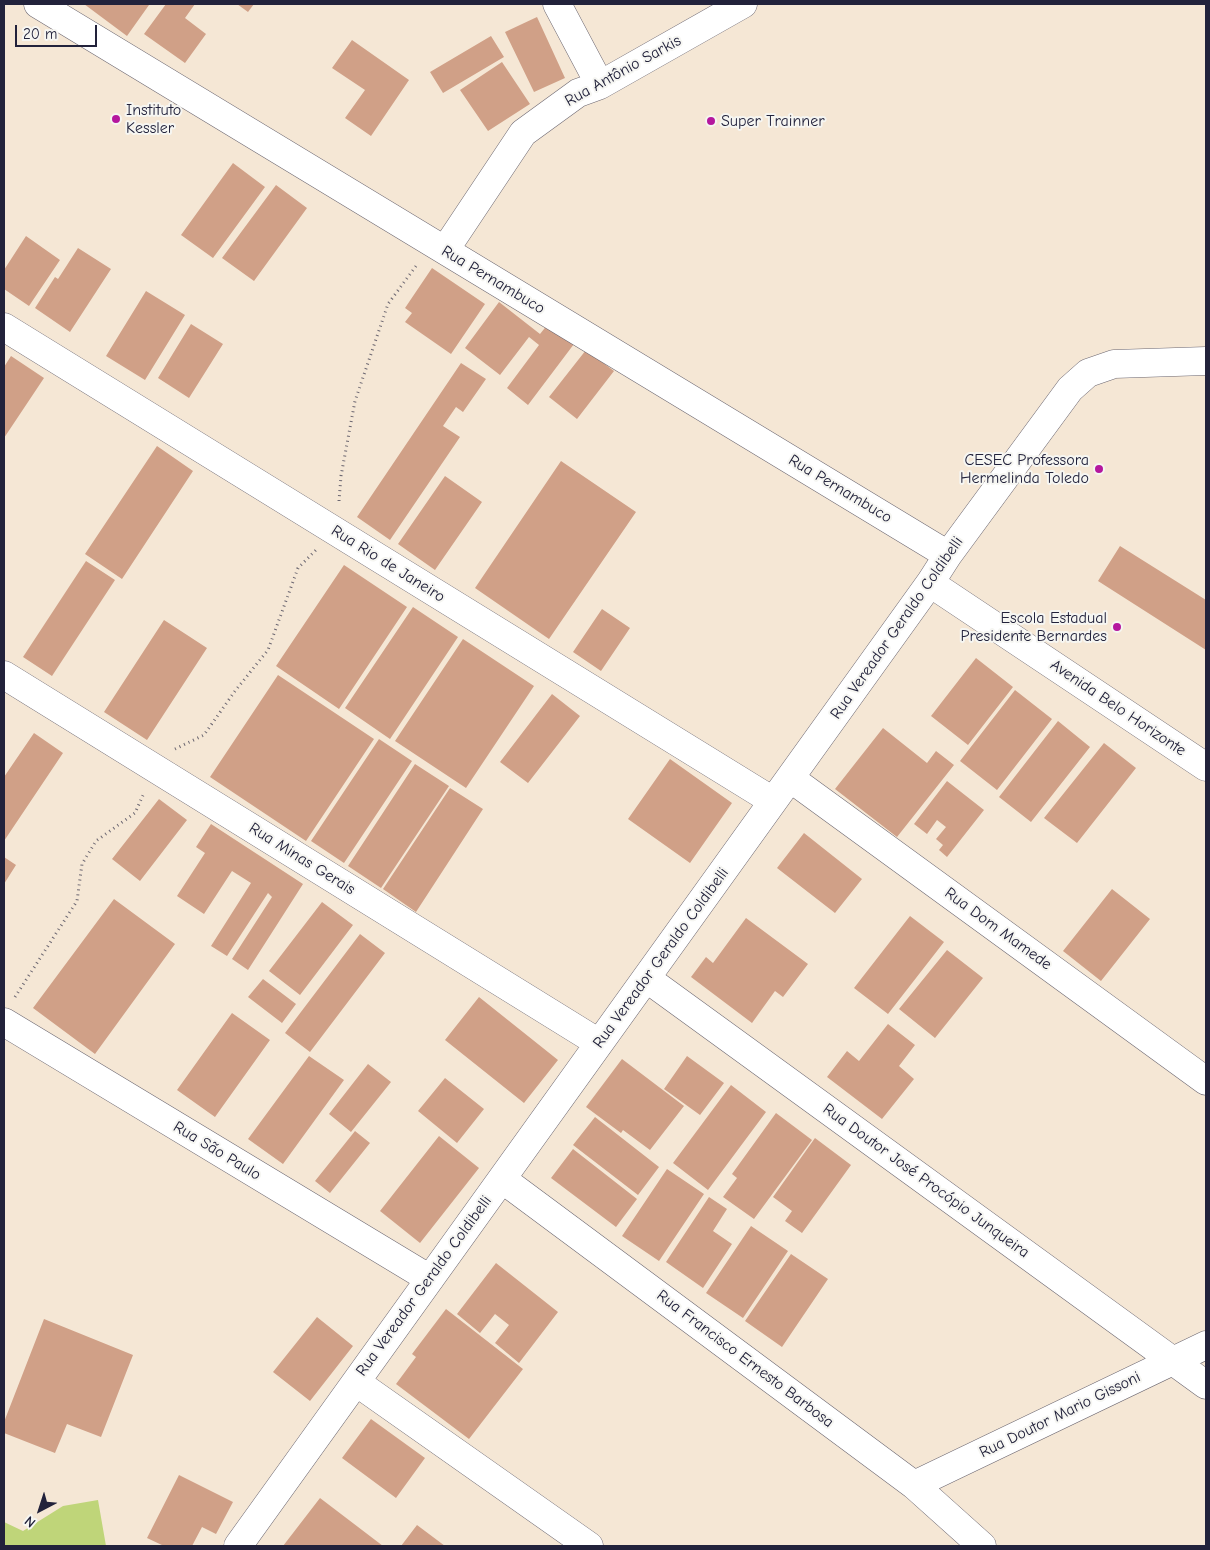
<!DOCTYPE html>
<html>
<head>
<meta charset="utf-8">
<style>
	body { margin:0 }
	#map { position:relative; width:1210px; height:1550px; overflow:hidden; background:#f5e7d5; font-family:"Comic Neue",sans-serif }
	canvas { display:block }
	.frame { position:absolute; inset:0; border:5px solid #22223b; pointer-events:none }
	.north { position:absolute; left:15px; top:1485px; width:50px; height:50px; -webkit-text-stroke:4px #f6f6f2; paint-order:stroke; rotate:220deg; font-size:14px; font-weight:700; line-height:20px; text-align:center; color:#22223b }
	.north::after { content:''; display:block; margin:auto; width:18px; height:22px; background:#22223b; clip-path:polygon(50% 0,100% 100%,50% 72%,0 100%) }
	.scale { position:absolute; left:15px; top:25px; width:82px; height:22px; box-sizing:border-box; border:2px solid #22223b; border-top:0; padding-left:6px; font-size:15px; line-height:18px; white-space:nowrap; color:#22223b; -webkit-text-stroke:4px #f6f6f2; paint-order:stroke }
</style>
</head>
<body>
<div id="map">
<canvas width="1210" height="1550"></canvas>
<div class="frame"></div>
<div class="north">N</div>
<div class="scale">20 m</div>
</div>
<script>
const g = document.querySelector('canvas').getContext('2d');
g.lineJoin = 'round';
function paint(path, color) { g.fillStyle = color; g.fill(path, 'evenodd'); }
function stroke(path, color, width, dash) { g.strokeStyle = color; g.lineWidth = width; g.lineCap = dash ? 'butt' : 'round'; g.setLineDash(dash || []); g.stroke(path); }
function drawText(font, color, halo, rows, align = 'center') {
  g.font = font + ' "Comic Neue",sans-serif'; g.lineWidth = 4; g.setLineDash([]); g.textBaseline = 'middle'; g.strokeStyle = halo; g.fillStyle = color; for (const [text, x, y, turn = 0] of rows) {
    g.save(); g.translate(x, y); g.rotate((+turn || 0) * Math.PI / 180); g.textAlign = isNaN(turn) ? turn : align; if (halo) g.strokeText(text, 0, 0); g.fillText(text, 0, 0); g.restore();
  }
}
paint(new Path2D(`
	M98,1500L106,1546H4V1522L23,1531L63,1506Z`), '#bfd579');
paint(new Path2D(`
	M84,4H148L149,5L127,36Z
	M166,4H195L185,18L206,34L185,63L144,34Z
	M237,4H254L248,12Z
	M537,17L565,78L534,92L505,32Z
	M491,36L504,57L443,93L430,72Z
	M352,40L409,80L371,136L345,118L365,90L332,68Z
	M502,62L530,104L488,131L460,90Z
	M233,163L265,187L213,258L181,235Z
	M276,185L307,208L254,281L222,258Z
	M26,236L60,260L29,306L4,289V270Z
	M78,248L111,269L70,332L35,308L55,277L58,279Z
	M432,268L485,304L451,354L405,322L412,313L405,308Z
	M146,291L185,315L145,380L106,356Z
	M499,302L540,334L548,324L574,344L528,405L507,388L539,345L529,337L500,375L465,348Z
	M191,324L223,344L189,398L158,378Z
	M586,350L614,371L577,419L549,397Z
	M11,356L44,378L4,438V367Z
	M461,363L486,379L463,412L456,407L443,426L460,437L390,540L357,517Z
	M157,446L193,471L122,579L85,554Z
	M561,461L636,512L549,639L475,588Z
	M445,476L482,502L435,570L398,544Z
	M1120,546L1206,600V650L1098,581Z
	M86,561L115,580L52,676L23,657Z
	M344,565L407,607L339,709L276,666Z
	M413,607L458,637L390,739L345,708Z
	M602,609L630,628L601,671L573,652Z
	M164,620L207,648L147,740L104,712Z
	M463,639L534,686L466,788L395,741Z
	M976,658L1013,687L968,745L931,716Z
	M278,675L374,739L306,841L210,777Z
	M1015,690L1052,719L997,790L960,761Z
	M552,694L580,716L528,783L500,762Z
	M1058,721L1090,747L1031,822L999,797Z
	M883,728L927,763L936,751L954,765L897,837L835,789Z
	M34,733L63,753L4,841V777Z
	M379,739L412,761L344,863L311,841Z
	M1104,743L1136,768L1077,843L1044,818Z
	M670,759L732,803L690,863L628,819Z
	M415,764L449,786L381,888L348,866Z
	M947,781L984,810L947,857L939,850L943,845L936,839L946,827L937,820L927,834L914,824Z
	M450,788L483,809L416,912L383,889Z
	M159,799L187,820L140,881L112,859Z
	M211,824L303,884L248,970L232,959L272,897L268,893L227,956L211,946L251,883L232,871L204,914L177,896L205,853L196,847Z
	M804,833L862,879L835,913L777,868Z
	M4,857L16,865L4,884Z
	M1112,889L1150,919L1101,981L1063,951Z
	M114,899L175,944L95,1054L33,1008Z
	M322,902L353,925L300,995L269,971Z
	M910,916L944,942L888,1014L854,988Z
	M746,918L808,964L783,997L775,991L752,1023L691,977L706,957L713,963Z
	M360,934L385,953L310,1052L285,1033Z
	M947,950L983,978L935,1038L899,1009Z
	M263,979L296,1004L282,1023L248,997Z
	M479,997L558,1060L524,1103L445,1040Z
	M232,1013L270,1040L215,1117L177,1090Z
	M888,1024L915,1045L899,1066L914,1079L882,1119L827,1077L847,1051L859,1061Z
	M309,1056L344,1080L283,1164L248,1139Z
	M687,1056L724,1083L700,1115L664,1089Z
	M622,1059L684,1106L650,1150L623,1130L621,1133L586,1107Z
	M368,1064L391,1082L351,1132L329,1114Z
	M445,1078L484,1109L457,1143L418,1111Z
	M731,1085L766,1112L708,1190L673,1163Z
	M776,1113L812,1140L754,1219L723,1197L737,1178L732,1174Z
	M595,1117L659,1167L638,1195L573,1145Z
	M355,1131L370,1143L330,1193L315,1181Z
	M439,1136L479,1168L420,1243L380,1211Z
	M815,1138L851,1165L802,1233L785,1221L792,1211L773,1197Z
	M573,1149L637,1199L616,1227L551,1178Z
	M667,1169L704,1194L659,1261L622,1236Z
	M709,1197L727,1209L713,1231L732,1244L703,1288L666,1262Z
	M751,1226L788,1251L743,1318L706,1293Z
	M791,1254L828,1279L782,1347L745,1321Z
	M496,1263L558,1312L519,1363L495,1343L509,1325L495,1314L480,1333L457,1314Z
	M446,1309L523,1369L469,1439L396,1384L416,1357L412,1354Z
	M317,1317L353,1346L310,1401L273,1372Z
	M44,1319L133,1355L101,1437L67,1424L55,1453L4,1433V1422Z
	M371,1419L425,1458L396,1498L342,1458Z
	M179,1475L233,1502L216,1534L202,1527L192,1546H164L147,1538Z
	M320,1498L383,1546H283Z
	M417,1525L445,1546H401Z`), '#d0a087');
const minor = new Path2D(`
	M38,4L948,555
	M557,4L600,85
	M445,250L523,133L578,93L600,85L743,4
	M4,327L773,801
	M930,583L1206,767
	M4,675L599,1043
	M790,778L1206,1081
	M646,978L1206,1385
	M4,1022L430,1279
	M502,1179L914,1485L982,1546
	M356,1382L589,1546
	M914,1485L1206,1345
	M238,1546L930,583L948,555L1070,389L1088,373L1114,364L1206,361`);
stroke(minor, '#6c6771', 29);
stroke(new Path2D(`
	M339,501L341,476L355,401L388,304L416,266
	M175,749L204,735L235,691L268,650L298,568L316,550
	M15,997L77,901L82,864L96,841L135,813L144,793`), '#6c6771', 3, [1, 4]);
stroke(minor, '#fff', 28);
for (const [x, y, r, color] of [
	[116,119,5,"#b5179e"],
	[711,121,5,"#b5179e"],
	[1099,469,5,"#b5179e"],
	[1117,627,5,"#b5179e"]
]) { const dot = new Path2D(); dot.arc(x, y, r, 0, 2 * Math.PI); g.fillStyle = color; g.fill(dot); stroke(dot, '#f6f6f2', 2); }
drawText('16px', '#22223b', '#f6f6f2', [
	["Rua Antônio Sarkis",623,71,-29],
	["Rua Pernambuco",493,280,31],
	["Rua Pernambuco",840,489,31],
	["Rua Rio de Janeiro",388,564,32],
	["Rua Vereador Geraldo Coldibelli",897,628,-55],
	["Avenida Belo Horizonte",1118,708,34],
	["Rua Minas Gerais",302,859,32],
	["Rua Dom Mamede",998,929,36],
	["Rua Vereador Geraldo Coldibelli",661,958,-54],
	["Rua São Paulo",217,1151,31],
	["Rua Doutor José Procópio Junqueira",926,1181,36],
	["Rua Vereador Geraldo Coldibelli",424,1286,-54],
	["Rua Francisco Ernesto Barbosa",745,1359,37],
	["Rua Doutor Mario Gissoni",1060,1415,-26]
]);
drawText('16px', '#22223b', '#f6f6f2', [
	["Instituto",126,110],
	["Kessler",126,128],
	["Super Trainner",721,121],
	["CESEC Professora",1089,460,"right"],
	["Hermelinda Toledo",1089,478,"right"],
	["Escola Estadual",1107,618,"right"],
	["Presidente Bernardes",1107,636,"right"]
], 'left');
</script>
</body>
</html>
